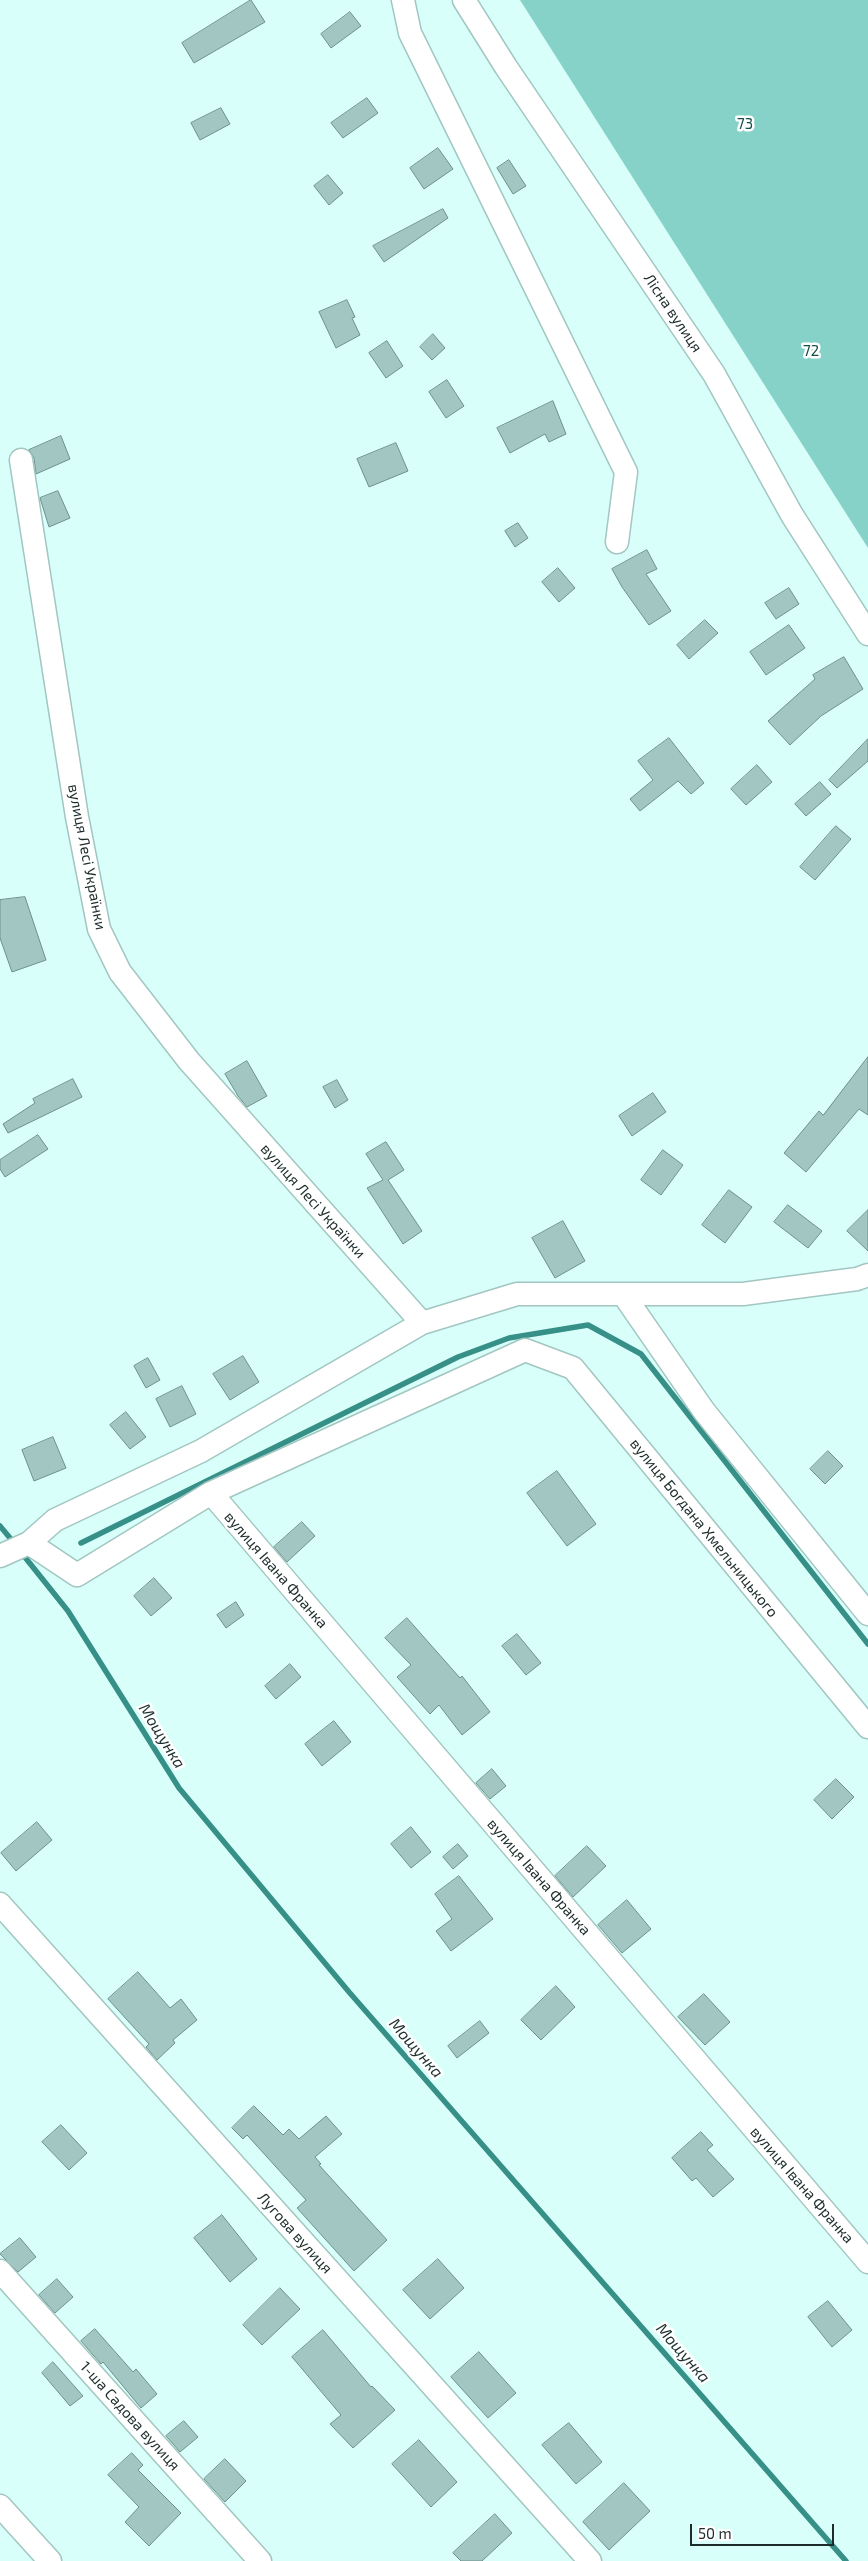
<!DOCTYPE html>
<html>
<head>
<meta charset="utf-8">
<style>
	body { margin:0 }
	#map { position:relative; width:868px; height:2561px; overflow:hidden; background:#d9fffa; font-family:"Exo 2",sans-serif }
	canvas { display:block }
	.scale { position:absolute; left:690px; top:2524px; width:144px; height:22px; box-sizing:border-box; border:2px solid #1d2b2a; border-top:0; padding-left:6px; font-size:15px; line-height:18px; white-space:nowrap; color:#1d2b2a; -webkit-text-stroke:4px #fff; paint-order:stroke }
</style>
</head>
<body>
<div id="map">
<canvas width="868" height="2561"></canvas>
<div class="scale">50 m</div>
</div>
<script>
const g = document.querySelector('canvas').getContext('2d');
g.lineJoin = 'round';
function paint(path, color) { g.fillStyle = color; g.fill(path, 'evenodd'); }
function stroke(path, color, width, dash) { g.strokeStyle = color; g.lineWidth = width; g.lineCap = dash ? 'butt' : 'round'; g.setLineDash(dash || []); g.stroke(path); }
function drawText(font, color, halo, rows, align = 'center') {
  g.font = font + ' "Exo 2",sans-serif'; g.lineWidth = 5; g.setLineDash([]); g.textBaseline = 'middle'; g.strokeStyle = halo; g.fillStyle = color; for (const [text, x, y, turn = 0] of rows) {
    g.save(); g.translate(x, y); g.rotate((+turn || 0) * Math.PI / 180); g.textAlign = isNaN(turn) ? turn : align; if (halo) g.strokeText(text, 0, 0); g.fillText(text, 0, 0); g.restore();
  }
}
paint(new Path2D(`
	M520,0H868V548Z`), '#86d2c9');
stroke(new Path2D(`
	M0,1526L15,1544
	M81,1543L458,1357L509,1338L588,1325L641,1354L868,1644
	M20,1551L68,1611L179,1788L349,1992L846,2561`), '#369088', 5.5);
const building = new Path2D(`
	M251,0L265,22L194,63L182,43Z
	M350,12L361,26L331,48L321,34Z
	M367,98L378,113L343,138L331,123Z
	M221,108L230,124L200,140L191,123Z
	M438,148L453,169L424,189L410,168Z
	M509,160L526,186L513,194L497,168Z
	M328,175L343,193L329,205L314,186Z
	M443,209L448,218L384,262L373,246Z
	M347,300L355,317L352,318L360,335L336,348L319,312Z
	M433,334L445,348L432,360L420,347Z
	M387,341L403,366L386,378L369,353Z
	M447,380L464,406L446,418L429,392Z
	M553,401L566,434L549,442L545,434L510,453L497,428Z
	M61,436L70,459L36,474L34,458L29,450Z
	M396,443L408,471L369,487L357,459Z
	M58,491L70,518L49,527L40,498Z
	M518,523L528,538L515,547L505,531Z
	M647,550L657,569L646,574L671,611L649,625L622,587L612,569Z
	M558,568L575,588L559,602L542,582Z
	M789,588L799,604L776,619L765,603Z
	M705,620L718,633L689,659L677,645Z
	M789,625L805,648L766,675L750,652Z
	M844,657L863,689L821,716L790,745L768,721L815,679L813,675Z
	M669,738L704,783L691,794L678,781L640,811L630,799L653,780L638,761Z
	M868,739V761L837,788L829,780Z
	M757,765L772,782L746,805L731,789Z
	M820,782L831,794L806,816L795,804Z
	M836,826L851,839L815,880L800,867Z
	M25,897L46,960L12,972L0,938V900Z
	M868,1057V1115L859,1109L806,1172L784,1153L819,1111L823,1115Z
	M247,1061L267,1096L247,1107L238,1096L225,1074Z
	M73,1079L82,1097L8,1133L3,1124L35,1103L33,1099Z
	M337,1080L348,1100L335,1108L323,1087Z
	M653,1093L666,1112L632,1136L619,1116Z
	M38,1135L48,1149L5,1177L0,1169V1160Z
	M386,1142L404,1170L388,1180L422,1231L403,1244L367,1188L383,1180L366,1154Z
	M663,1150L683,1165L661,1195L641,1180Z
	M729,1190L752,1207L725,1243L702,1225Z
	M788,1205L822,1231L808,1248L774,1222Z
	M868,1210V1251L847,1231Z
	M563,1221L585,1261L555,1278L532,1238Z
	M243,1356L259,1382L230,1400L213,1374Z
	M148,1358L160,1380L146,1388L134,1366Z
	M182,1386L196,1414L170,1427L156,1399Z
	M126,1412L146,1437L130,1449L110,1425Z
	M53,1437L66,1468L34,1481L22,1450Z
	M828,1451L843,1466L825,1484L810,1469Z
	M557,1471L596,1524L567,1546L527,1493Z
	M302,1522L315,1536L287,1562L274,1547Z
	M154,1578L172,1598L151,1616L134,1596Z
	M236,1602L244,1615L226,1628L217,1615Z
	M407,1618L460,1678L462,1676L490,1712L462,1735L439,1705L430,1714L397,1677L411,1665L385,1638Z
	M517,1634L541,1663L526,1675L502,1646Z
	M290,1664L301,1677L276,1699L265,1686Z
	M334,1721L351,1742L322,1766L305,1744Z
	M492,1769L506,1786L490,1799L476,1783Z
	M836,1779L854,1797L832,1819L814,1800Z
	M37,1822L52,1840L16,1871L1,1853Z
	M411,1827L431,1852L411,1868L391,1844Z
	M458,1844L468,1856L453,1869L443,1857Z
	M587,1846L606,1866L573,1897L555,1876Z
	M459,1876L493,1919L451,1951L436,1931L452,1919L435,1894Z
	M627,1900L651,1929L622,1953L598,1925Z
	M138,1972L170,2008L181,1999L197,2020L173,2040L175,2043L157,2060L146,2047L149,2044L108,1999Z
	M556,1986L575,2007L541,2040L521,2020Z
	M704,1994L730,2022L705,2045L678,2017Z
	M480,2021L489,2033L457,2058L448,2046Z
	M254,2106L283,2135L289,2129L299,2139L326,2116L342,2134L315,2157L321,2164L319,2165L387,2240L354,2271L297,2208L306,2200L247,2135L243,2139L232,2128Z
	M61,2125L87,2153L69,2170L42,2142Z
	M701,2132L713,2145L707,2150L734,2179L713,2197L696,2178L692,2181L672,2158Z
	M222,2215L257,2259L230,2282L194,2238Z
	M20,2238L36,2257L18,2272L0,2254Z
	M438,2259L464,2288L430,2319L403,2290Z
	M57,2279L73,2297L55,2313L39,2295Z
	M280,2288L300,2309L262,2345L243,2325Z
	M828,2301L852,2330L832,2347L808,2317Z
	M95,2329L133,2372L136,2369L157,2394L141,2408L103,2362L101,2364L81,2341Z
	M323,2330L371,2387L372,2386L395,2410L353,2448L330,2424L341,2415L292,2357Z
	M479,2352L516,2393L488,2418L451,2377Z
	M53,2362L83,2396L70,2406L42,2373Z
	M184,2421L198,2437L180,2452L166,2436Z
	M569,2423L602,2462L576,2484L542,2445Z
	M419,2440L457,2482L431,2507L392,2464Z
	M132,2453L143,2465L138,2470L181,2513L149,2546L125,2522L139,2507L108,2475Z
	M225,2459L246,2481L225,2502L204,2479Z
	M624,2483L650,2511L609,2550L583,2522Z
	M495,2514L512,2533L482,2561H461L453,2553Z`);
paint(building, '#a2c7c2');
stroke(building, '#6e918d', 1);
const street = new Path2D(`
	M403,0L410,33L626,472L617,542
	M464,0L506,67L714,374L792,515L868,634
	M21,460L77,817L99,929L120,972L189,1061L422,1323
	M623,1294L704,1411L868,1614
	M211,1493L868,2262
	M29,1543L77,1575L211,1493L525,1350L573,1368L868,1727
	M0,1556L29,1543L55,1520L201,1451L422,1323L517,1294H743L857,1279L868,1275
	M0,1904L590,2561
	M0,2271L260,2561
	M0,2506L50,2561`);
stroke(street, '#a2c6c1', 25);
stroke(street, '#fff', 22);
drawText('15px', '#184d48', '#fff', [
	["73",745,124],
	["72",811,351]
]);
drawText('15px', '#1d2b2a', '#fff', [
	["Лісна вулиця",673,313,56],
	["вулиця Лесі Українки",87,857,79],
	["вулиця Лесі Українки",313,1201,48],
	["вулиця Богдана Хмельницького",704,1528,51],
	["вулиця Івана Франка",276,1570,49],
	["вулиця Івана Франка",539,1877,49],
	["вулиця Івана Франка",802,2185,49],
	["Лугова вулиця",295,2233,48],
	["1-ша Садова вулиця",130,2416,48]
]);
drawText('italic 16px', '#1c312f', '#fff', [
	["Мощунка",162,1736,58],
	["Мощунка",416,2048,49],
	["Мощунка",683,2353,49]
]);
</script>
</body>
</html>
